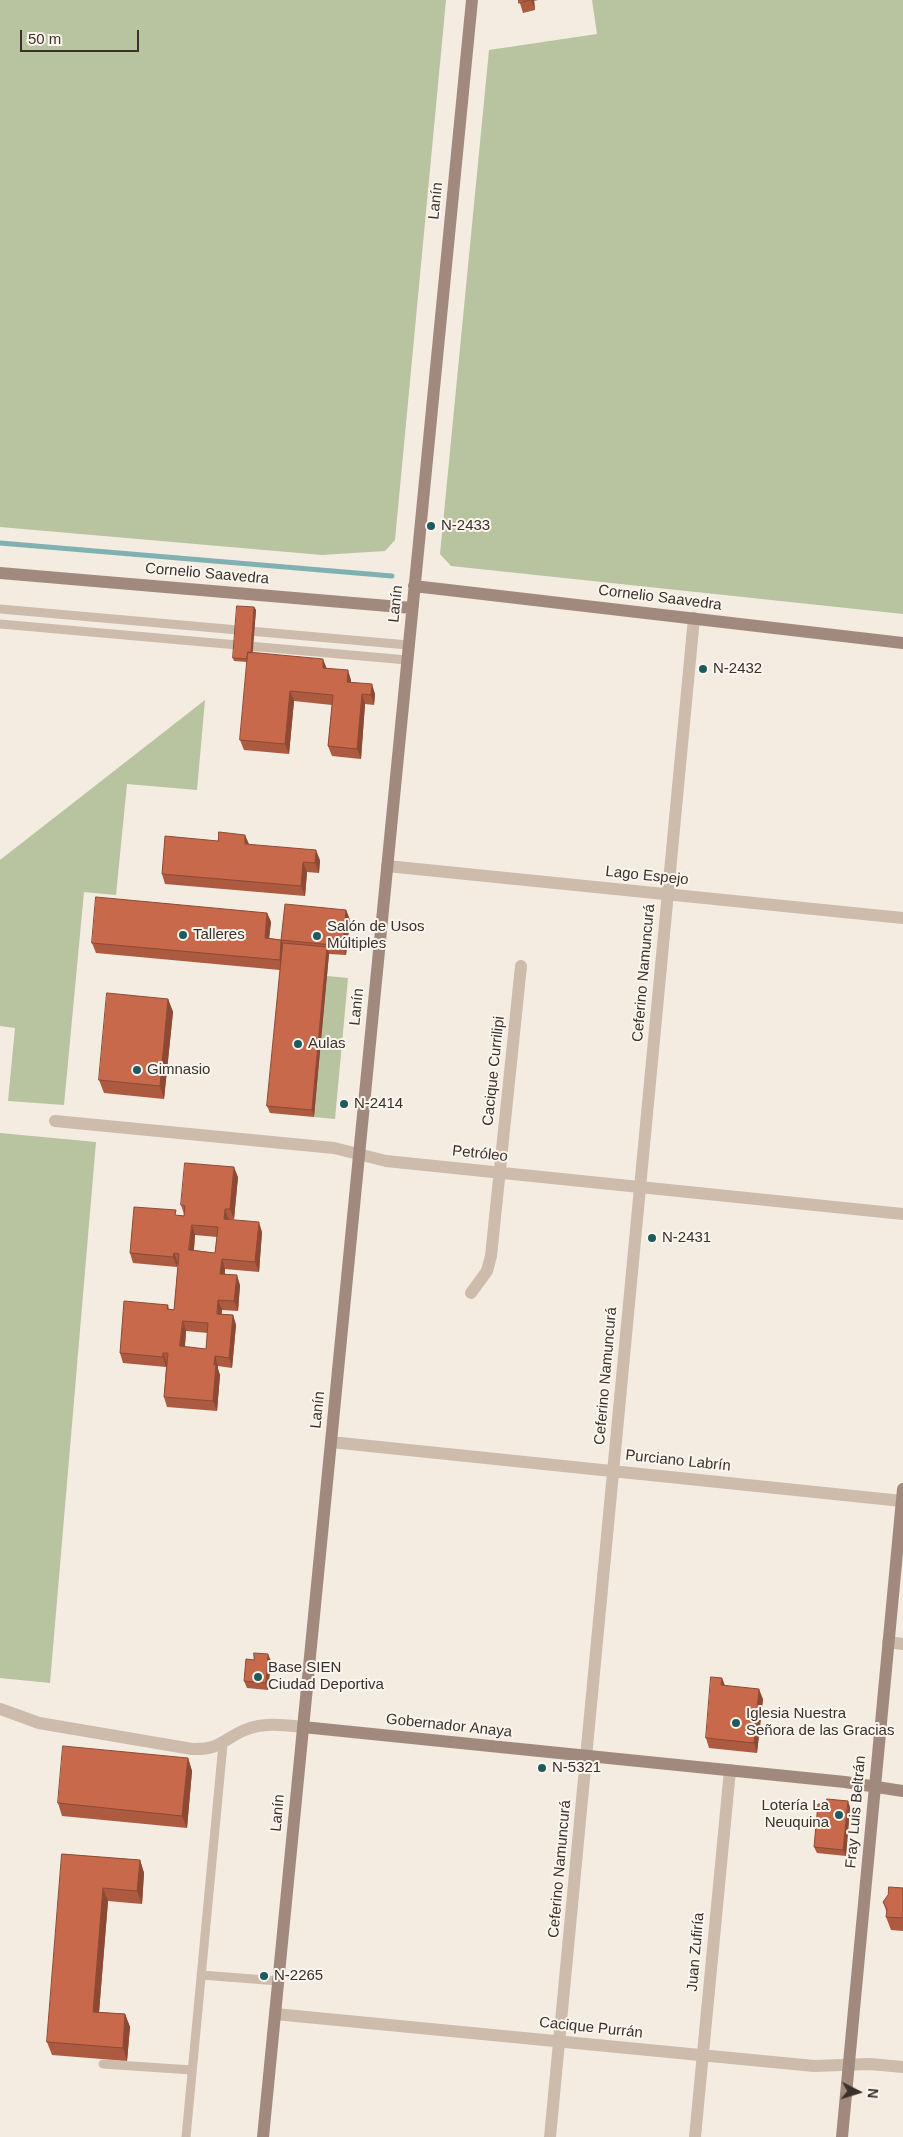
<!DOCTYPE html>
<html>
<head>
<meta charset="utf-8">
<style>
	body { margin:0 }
	#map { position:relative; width:903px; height:2137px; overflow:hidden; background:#f4ebe1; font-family:Helvetica,sans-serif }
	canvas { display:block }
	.north { position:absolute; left:833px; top:2067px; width:50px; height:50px; -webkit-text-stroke:4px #fbf5ee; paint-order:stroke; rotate:95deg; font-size:14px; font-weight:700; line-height:20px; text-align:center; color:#3b302b }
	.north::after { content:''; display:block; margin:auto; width:18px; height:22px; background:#3b302b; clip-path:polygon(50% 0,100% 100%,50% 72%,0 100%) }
	.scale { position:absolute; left:20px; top:30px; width:119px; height:22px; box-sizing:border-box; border:2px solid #3b302b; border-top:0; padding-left:6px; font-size:15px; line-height:18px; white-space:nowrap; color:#3b302b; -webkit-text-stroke:4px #fbf5ee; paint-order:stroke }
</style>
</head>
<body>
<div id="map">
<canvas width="903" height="2137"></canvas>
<div class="north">N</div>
<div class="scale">50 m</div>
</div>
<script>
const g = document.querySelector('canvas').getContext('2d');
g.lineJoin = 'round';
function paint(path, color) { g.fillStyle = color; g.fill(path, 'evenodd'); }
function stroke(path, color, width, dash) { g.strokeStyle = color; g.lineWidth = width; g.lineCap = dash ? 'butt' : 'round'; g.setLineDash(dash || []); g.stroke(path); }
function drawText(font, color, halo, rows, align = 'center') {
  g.font = font + ' Helvetica,sans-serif'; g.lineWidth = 4; g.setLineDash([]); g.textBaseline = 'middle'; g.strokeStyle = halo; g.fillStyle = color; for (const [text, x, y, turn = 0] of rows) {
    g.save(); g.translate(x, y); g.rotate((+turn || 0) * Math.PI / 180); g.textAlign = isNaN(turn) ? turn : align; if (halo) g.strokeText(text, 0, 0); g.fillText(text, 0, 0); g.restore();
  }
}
paint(new Path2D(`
	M0,0H446L395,540L385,551L322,555L0,527Z
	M592,0H903V614L451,566L440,554L489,50L597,34Z
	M205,700L197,790L127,784L116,895L84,892L64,1105L8,1101L15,1028L0,1026V860Z
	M327,976L348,978L335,1119L314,1117Z
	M0,1133L96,1142L50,1683L0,1678Z`), '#b8c4a0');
stroke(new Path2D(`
	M0,543L392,576`), '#7fb0b2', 5);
stroke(new Path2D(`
	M0,609L408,645
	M0,624L407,660
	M201,1975L279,1981
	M103,2064L192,2070
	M186,2137L223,1744`), '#cdbbac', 9);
stroke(new Path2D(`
	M387,866L903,918
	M55,1121L334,1148L386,1161L903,1214
	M471,1293L487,1271L491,1256L521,966
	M331,1442L902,1501
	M888,1642L903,1644
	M0,1709L39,1723L192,1749C221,1750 223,1739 245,1730C264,1722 284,1725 303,1727
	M275,2014L814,2066L870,2064L903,2067
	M550,2137L694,618
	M695,2137L730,1770`), '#cdbbac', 12);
stroke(new Path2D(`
	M0,573L412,608
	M414,586L903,643
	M303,1727L845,1782L903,1791
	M263,2137L472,0
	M842,2137L903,1489`), '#a18a7d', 12);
paint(new Path2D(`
	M519,0H538L534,1L535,10L523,13Z
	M254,607L256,610L252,653L327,668L351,680V682L375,694L374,705L365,704L361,759L332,756L328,746L332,705L294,701L289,754L244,750L240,740L247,662L234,661L233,658Z
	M249,844L320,860L319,873L307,872L305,896L165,884L162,874Z
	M346,910L350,920L346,955L329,954L314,1117L270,1113L267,1106L280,970L96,953L92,943L267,913L271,922L269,938L281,940Z
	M168,999L173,1012L164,1099L104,1093L99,1080Z
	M238,1177L234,1219H228L262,1232L259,1272L225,1269V1274L240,1285L238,1311L222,1310L221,1314L233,1315L236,1325L232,1368L218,1366V1369L220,1375L217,1411L167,1407L164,1397L166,1367L123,1363L120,1353L168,1305L169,1309L174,1310L178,1263L177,1267L133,1263L130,1253L178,1215L184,1216V1214L181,1205ZM195,1235L217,1237L215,1253L194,1250ZM186,1331L208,1333L206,1349L185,1347Z
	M271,1661L268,1690L247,1688L244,1681Z
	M725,1685L763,1699L757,1753L709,1748L706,1738Z
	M188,1758L192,1771L187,1828L62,1816L58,1803Z
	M850,1807L846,1856L817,1853L814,1847Z
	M62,1854L140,1860L144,1873L142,1904L108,1901L99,2012L125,2014L130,2027L127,2061L52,2055L47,2042Z
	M903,1888V1931L891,1930L886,1917L887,1913L883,1902Z`), '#ac5a40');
paint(new Path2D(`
	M531,0H534L535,10Z
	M254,607L256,610L252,662L250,659Z
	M323,659L327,669L323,668Z
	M348,670L351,680L350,692L347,682Z
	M372,684L375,694L374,705L371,695Z
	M290,691L294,701L289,754L285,744Z
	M362,694L365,704L361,759L357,749Z
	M245,835L249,844H245Z
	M316,850L320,860L319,873L315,863Z
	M303,862L307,872L305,896L301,886Z
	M346,910L350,920L346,955L343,946Z
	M267,913L271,922L268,948L265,938Z
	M281,940L285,949L283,970L280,960Z
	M327,947L329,954L314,1117L312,1110Z
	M168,999L173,1012L164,1099L160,1086Z
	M234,1167L238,1177L234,1219L230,1209Z
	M225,1209L228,1218L227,1229L224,1219Z
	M259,1222L262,1232L259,1272L255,1262Z
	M192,1225L195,1235L193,1260L189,1250Z
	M174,1253L178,1263L177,1267L173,1257Z
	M222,1259L225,1269L224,1283L220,1274Z
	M237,1275L240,1285L238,1311L234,1301Z
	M218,1300L222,1310L221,1324L217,1314Z
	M233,1315L236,1325L232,1368L229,1358Z
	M183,1321L186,1331L184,1356L180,1346Z
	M163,1353L167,1363L166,1367L163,1357Z
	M215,1356L218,1366V1369L220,1375L217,1411L213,1401L214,1365Z
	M268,1654L271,1661L268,1690L266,1683Z
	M722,1678L726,1688L721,1685Z
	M759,1689L763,1699L757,1753L754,1743Z
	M188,1758L192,1771L187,1828L182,1816Z
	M848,1801L850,1807L846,1856L843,1850Z
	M140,1860L144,1873L142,1904L137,1891Z
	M103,1888L108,1901L98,2025L93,2012Z
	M125,2014L130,2027L127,2061L123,2048Z`), '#8c4a34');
const building = new Path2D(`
	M519,0H530L519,3Z
	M237,606L254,607L251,653L248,652L247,659L233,658Z
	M248,652L323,659V668L348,670L347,682L372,684L371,695L362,694L357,749L328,746L333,695L290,691L285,744L240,740Z
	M219,832L245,835V844L316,850L315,863L303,862L301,886L162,874L165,836L218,841Z
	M96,897L267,913L265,938L281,940L285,904L346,910L343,946L281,940L280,960L92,943Z
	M283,943L327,947L312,1110L267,1106Z
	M107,993L168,999L160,1086L99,1080Z
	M185,1163L234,1167L230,1209H225L224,1219L259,1222L255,1262L222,1259L220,1274L237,1275L234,1301L218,1300L217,1314L233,1315L229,1358L215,1356L214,1365H216L213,1401L164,1397L168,1353H163V1357L120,1353L124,1301L168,1305L167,1309L174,1310L179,1254L174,1253L173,1257L130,1253L134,1207L176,1210L175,1215L184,1216L185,1206L181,1205ZM192,1225L218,1227L215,1253L189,1250ZM183,1321L208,1323L206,1349L180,1346Z
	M254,1653L268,1654L266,1683L244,1681L246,1659L254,1660Z
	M711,1677L722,1678L721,1685L759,1689L754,1743L706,1738Z
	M63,1746L188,1758L182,1816L58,1803Z
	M827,1799L848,1801L843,1850L814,1847L818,1804H827Z
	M62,1854L140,1860L137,1891L103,1888L93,2012L125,2014L123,2048L47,2042Z
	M889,1887L903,1888V1918L886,1917L887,1909L883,1902L888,1895Z`);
paint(building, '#c8694b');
stroke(building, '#8c4a34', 1);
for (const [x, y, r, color] of [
	[431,526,5,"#1f5a5e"],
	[703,669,5,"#1f5a5e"],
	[183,935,5,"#1f5a5e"],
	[317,936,5,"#1f5a5e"],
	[298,1044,5,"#1f5a5e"],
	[137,1070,5,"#1f5a5e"],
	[344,1104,5,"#1f5a5e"],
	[652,1238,5,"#1f5a5e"],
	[258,1677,5,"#1f5a5e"],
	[736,1723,5,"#1f5a5e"],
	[542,1768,5,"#1f5a5e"],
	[839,1815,5,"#1f5a5e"],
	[264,1976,5,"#1f5a5e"]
]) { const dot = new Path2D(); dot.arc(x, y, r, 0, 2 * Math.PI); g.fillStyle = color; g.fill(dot); stroke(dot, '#fbf5ee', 2); }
drawText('15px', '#3b302b', '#fbf5ee', [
	["Lanín",436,201,-84],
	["Cornelio Saavedra",207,574,5],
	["Cornelio Saavedra",660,598,7],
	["Lanín",396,604,-84],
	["Lago Espejo",647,876,6],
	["Ceferino Namuncurá",644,973,-85],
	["Lanín",357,1007,-84],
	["Cacique Currilipi",494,1071,-84],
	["Petróleo",480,1154,6],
	["Ceferino Namuncurá",606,1376,-85],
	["Lanín",318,1410,-84],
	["Purciano Labrín",678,1461,6],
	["Gobernador Anaya",449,1726,6],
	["Fray Luis Beltrán",856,1812,-85],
	["Lanín",278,1813,-85],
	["Ceferino Namuncurá",560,1869,-85],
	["Juan Zufiría",696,1952,-85],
	["Cacique Purrán",591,2028,6]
]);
drawText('15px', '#3b302b', '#fbf5ee', [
	["N-2433",441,526],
	["N-2432",713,669],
	["Salón de Usos",327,927],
	["Múltiples",327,944],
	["Talleres",193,935],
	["Aulas",308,1044],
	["Gimnasio",147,1070],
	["N-2414",354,1104],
	["N-2431",662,1238],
	["Base SIEN",268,1668],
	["Ciudad Deportiva",268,1685],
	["Iglesia Nuestra",746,1714],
	["Señora de las Gracias",746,1731],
	["N-5321",552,1768],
	["Lotería La",829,1806,"right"],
	["Neuquina",829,1823,"right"],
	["N-2265",274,1976]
], 'left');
</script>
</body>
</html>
